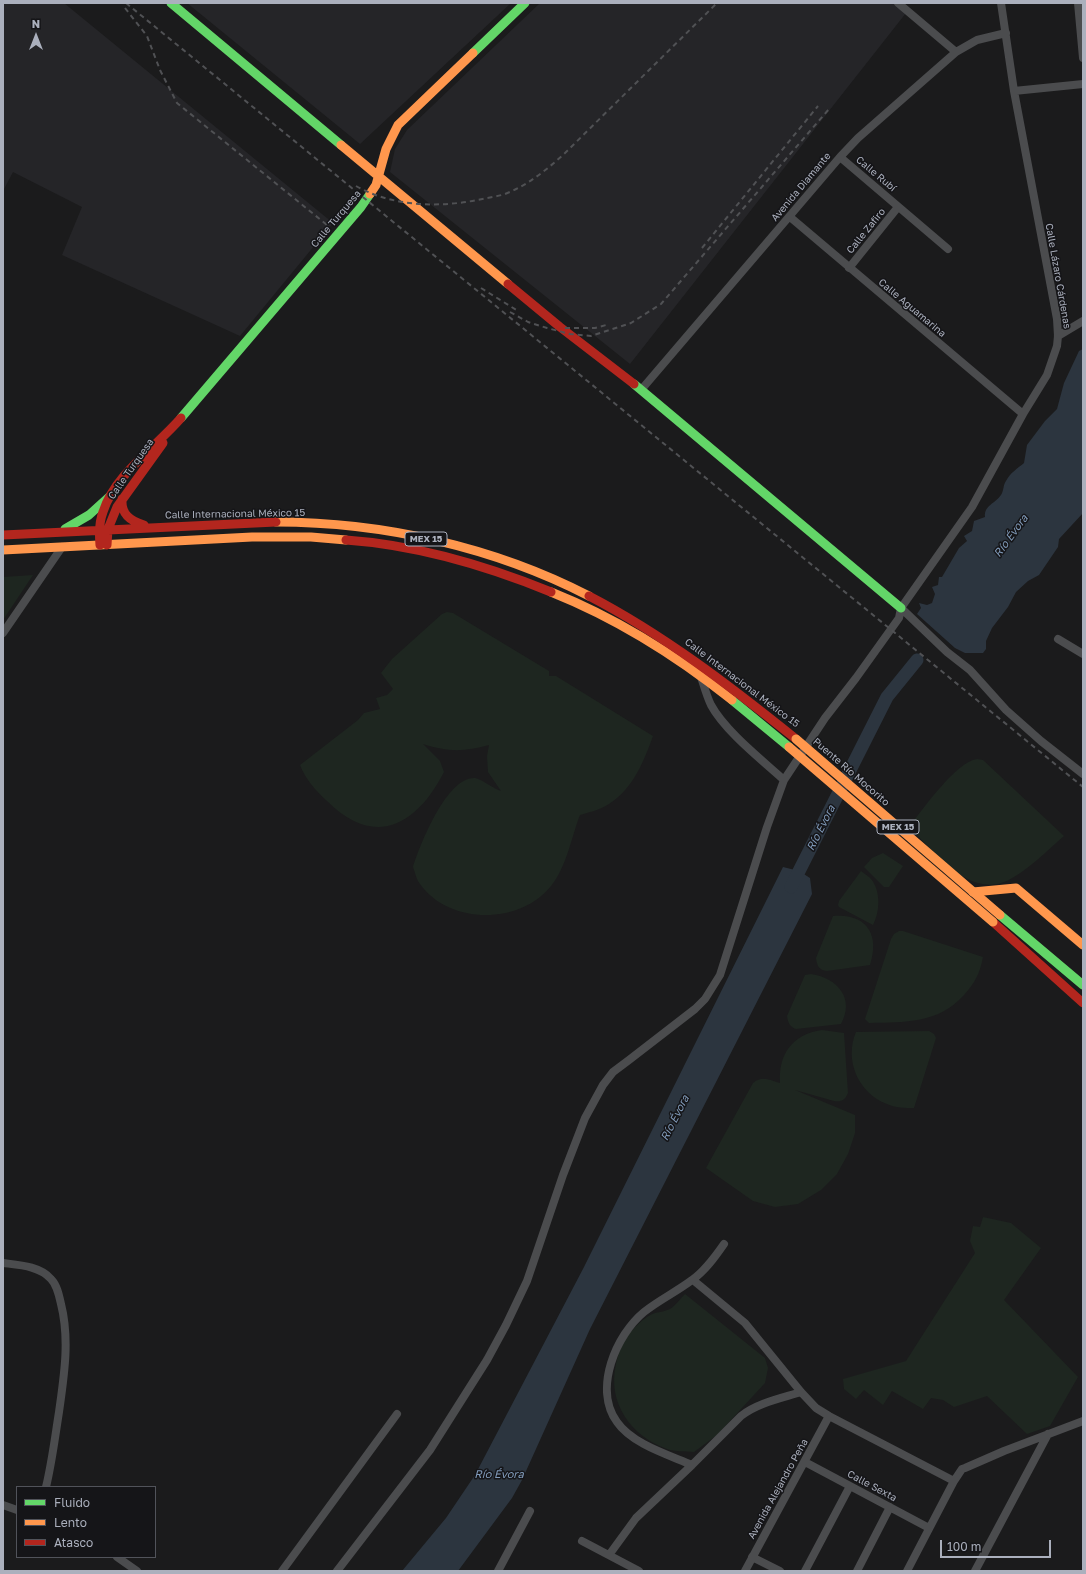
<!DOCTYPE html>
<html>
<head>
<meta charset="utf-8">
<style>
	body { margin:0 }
	#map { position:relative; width:1086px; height:1574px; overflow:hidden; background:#1b1b1c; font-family:"Golos Text",sans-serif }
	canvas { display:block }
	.frame { position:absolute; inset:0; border:4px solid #abb0bd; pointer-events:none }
	.legend { position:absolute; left:16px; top:1486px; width:140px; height:72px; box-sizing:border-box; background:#151518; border:1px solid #51535a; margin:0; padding:5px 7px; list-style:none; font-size:12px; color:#abb0bd }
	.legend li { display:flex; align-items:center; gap:8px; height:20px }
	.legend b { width:20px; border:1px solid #51535a }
	.north { position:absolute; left:16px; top:16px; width:40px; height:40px; -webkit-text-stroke:3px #151518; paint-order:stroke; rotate:0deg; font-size:11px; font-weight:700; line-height:16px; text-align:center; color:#abb0bd }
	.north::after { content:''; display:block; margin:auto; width:14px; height:18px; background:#abb0bd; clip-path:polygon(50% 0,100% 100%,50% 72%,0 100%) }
	.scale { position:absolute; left:940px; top:1540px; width:111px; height:18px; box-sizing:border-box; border:2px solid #abb0bd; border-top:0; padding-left:5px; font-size:12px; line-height:14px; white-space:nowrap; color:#abb0bd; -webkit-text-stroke:3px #151518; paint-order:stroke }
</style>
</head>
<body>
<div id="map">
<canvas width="1086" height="1574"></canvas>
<div class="frame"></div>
<ul class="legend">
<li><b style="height:5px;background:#63d668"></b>Fluido</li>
<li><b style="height:5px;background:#ff974d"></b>Lento</li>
<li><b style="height:5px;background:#b3261e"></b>Atasco</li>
</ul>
<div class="north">N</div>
<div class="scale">100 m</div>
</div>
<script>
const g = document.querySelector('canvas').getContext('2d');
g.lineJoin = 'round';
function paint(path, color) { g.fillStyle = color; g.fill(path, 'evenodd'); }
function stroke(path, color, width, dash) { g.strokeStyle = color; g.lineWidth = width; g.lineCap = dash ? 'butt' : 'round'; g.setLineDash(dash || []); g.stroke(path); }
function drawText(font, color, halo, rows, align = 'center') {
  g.font = font + ' "Golos Text",sans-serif'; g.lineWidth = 3; g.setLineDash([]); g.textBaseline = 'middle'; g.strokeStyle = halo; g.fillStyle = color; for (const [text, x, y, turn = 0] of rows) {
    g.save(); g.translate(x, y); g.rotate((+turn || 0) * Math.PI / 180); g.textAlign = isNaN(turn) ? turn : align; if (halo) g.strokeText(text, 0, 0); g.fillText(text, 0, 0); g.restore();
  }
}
paint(new Path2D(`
	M3,3H64L333,223L240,336L62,255L82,207L13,172L3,191Z
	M187,3H511L360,144Z
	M540,3H894L906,13L630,364L390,172L395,149L407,130Z`), '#252528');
paint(new Path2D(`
	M33,575L3,620V577Z
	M447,612L453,613L549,671V676H556L653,736C644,761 633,789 609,804C600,810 590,812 580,815C571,838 567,866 551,886C520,925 449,925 420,884C416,879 415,872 413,867C420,845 446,778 474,778C480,778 494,789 501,791L488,772L487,756L489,745C464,752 448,752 423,744L440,761L444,772C417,825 375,849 327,801C315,790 306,780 300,765L358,720L364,713L380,709L376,698L387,695L393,689L381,673L392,659L442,614Z
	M977,759L983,760L1064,836C1048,850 1032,866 1014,877C972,904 936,853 909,827C923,809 956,762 977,759Z
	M883,853L903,866L889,887H884L864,867L872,858Z
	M861,871C864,874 869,876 871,879C881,891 880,912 873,925L839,907L838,905L839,901Z
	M833,916C867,913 880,935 870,965L827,971C819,970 817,966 816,958Z
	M899,931H903L983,957C980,973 975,983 964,995C938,1024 905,1022 869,1023L865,1019L891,939L894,934Z
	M811,974C838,978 855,999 841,1024L796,1029C790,1027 788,1023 787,1016L805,975Z
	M822,1030L844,1033L848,1093C845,1100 842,1102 834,1101L795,1090L855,1115V1133L848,1154L837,1174L821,1190L798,1204L775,1207L753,1201L706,1168L753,1083C762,1075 770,1080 780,1083C778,1055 792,1034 822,1030Z
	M929,1031L934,1034L936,1038L914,1108C905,1108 895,1108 887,1104C858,1093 844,1060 856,1032Z
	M983,1217L1011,1223L1041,1248L1004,1300L1078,1377L1050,1426L1027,1434L987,1396L954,1407L943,1400L931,1398L923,1409L892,1391L883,1405L864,1390L856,1399L844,1389L843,1379L906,1361L975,1253L970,1241L973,1226L980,1227Z
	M685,1294L765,1358L768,1368L765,1383L717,1435L694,1452C686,1451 675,1452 667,1449C631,1436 607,1403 616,1364C618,1355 620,1346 626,1338C632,1329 644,1317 655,1313C660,1312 666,1311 670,1309C675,1306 681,1298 685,1294Z`), '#1e2620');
paint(new Path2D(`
	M1083,349V513L1059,539L1058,547L1039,575L1028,581L1016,592L1008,607L992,628L986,641V649L983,653H965L955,648L917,614L921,608L919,603L927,605L932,603L935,594L932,587L938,585L939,577H942L959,548L967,541L964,536L972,531L974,521L985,517C984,505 995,504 1001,495C1004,490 1003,485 1006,481C1010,473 1018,468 1024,463L1027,445L1045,421L1057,409L1064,383L1079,351Z
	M783,867L799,871L810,878L812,894L590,1329L522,1480L512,1498L458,1571H402L446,1518L475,1475L584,1267Z`), '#2c353f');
stroke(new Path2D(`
	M791,887L887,697L917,660`), '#2c353f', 13);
stroke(new Path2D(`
	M898,3L956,52
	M1078,3L1083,58
	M1014,91L1083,84
	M840,157L948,249
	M790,217L1023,414
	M849,268L898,207
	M1058,336L1083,321
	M641,390L840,157L858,138L956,52L977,40L1006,33
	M901,608L947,652L970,670L1006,710L1041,741L1083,774
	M3,633L62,547
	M1058,639L1083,654
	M701,677C704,686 707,697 711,705C725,731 762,760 784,780
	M3,1263C19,1265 40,1266 51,1279C57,1285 59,1295 61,1304C70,1340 64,1376 59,1412C55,1437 52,1462 46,1487
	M693,1280L745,1323L801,1392L816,1408L829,1416L954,1481
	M805,1462L929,1528
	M692,1465C669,1455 632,1444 617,1422C593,1389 616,1335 644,1312C659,1300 676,1292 692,1280C705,1271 715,1257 724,1244
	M3,1505L17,1510
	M582,1541L639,1571
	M609,1555L636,1518L692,1465L741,1416C757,1403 782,1398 801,1392
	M117,1557L137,1571
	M752,1557L780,1571
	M282,1571L397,1414
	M337,1571L430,1450L487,1360L506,1325L527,1281L563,1175L585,1118L603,1085L613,1072L629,1060L695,1009L705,999L720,975L767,827L784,780L825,718L856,678L899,618L901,608L972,507L1023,414L1047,375L1057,346L1058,336L1057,319L1014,91L1001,3
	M498,1571L530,1511
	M745,1571L829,1416
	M805,1571L850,1486
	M857,1571L890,1507
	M907,1571L954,1481L962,1469L965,1468L1004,1451L1083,1421
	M975,1571L1048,1434`), '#4b4c4e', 8);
stroke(new Path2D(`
	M171,3L341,145
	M473,53L525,3
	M634,384L901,608
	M181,418L361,207L370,194
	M65,529L89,515L110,496
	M732,700L789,747
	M1000,915L1083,985`), '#63d668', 9);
stroke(new Path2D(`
	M341,145L508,284
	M370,194L376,185L386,149L398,125L473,53
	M276,522C383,522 494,547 589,596
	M3,550L252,537H311L346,540
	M551,592C616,618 677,656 732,700
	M973,892L1016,888L1083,945`), '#ff974d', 9);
stroke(new Path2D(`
	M508,284L560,327L634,384
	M122,499C121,514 130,521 144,525
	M3,535L276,522
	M346,540C417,545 485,565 551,592
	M100,545C99,534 99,522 103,512C115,474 156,447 181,418
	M107,545L108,529L117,507L163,443
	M589,596C664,635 730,686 796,739
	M993,922L1083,1003`), '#b3261e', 9);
stroke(new Path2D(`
	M126,3L1083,787
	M125,8L147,36L160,70L177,103L327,225
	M356,186C395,208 444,208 487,198C493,197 499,196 505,194C528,185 545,171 563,155L717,3
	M702,248L818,106
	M481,288L518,311
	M510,312L528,322L547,328L570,334L591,336L631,323L661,304L829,109
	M565,328H595L606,325`), '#505154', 2, [5, 4]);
stroke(new Path2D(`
	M796,739L1000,915
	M789,747L993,922`), '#ff974d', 9);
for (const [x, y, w] of [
	[426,539,42],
	[898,827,42]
]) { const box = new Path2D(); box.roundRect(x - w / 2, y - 7, w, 14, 3); g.fillStyle = '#151518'; g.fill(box); stroke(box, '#abb0bd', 1); }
drawText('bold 9px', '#abb0bd', null, [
	["MEX 15",426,539],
	["MEX 15",898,827]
]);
drawText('10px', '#abb0bd', '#151518', [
	["Calle Rubí",876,174,40],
	["Avenida Diamante",801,187,-50],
	["Calle Turquesa",336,219,-50],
	["Calle Zafiro",866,231,-51],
	["Calle Lázaro Cárdenas",1058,276,80],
	["Calle Aguamarina",912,308,40],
	["Calle Turquesa",131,469,-55],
	["Calle Internacional México 15",235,514,-1],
	["Calle Internacional México 15",742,683,37],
	["Puente Río Mocorito",851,772,41],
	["Calle Sexta",872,1486,28],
	["Avenida Alejandro Peña",778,1489,-61]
]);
drawText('italic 11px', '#819bba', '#151518', [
	["Río Évora",1011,536,-54],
	["Río Évora",821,828,-63],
	["Río Évora",675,1118,-63],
	["Río Évora",499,1475]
]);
</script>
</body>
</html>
